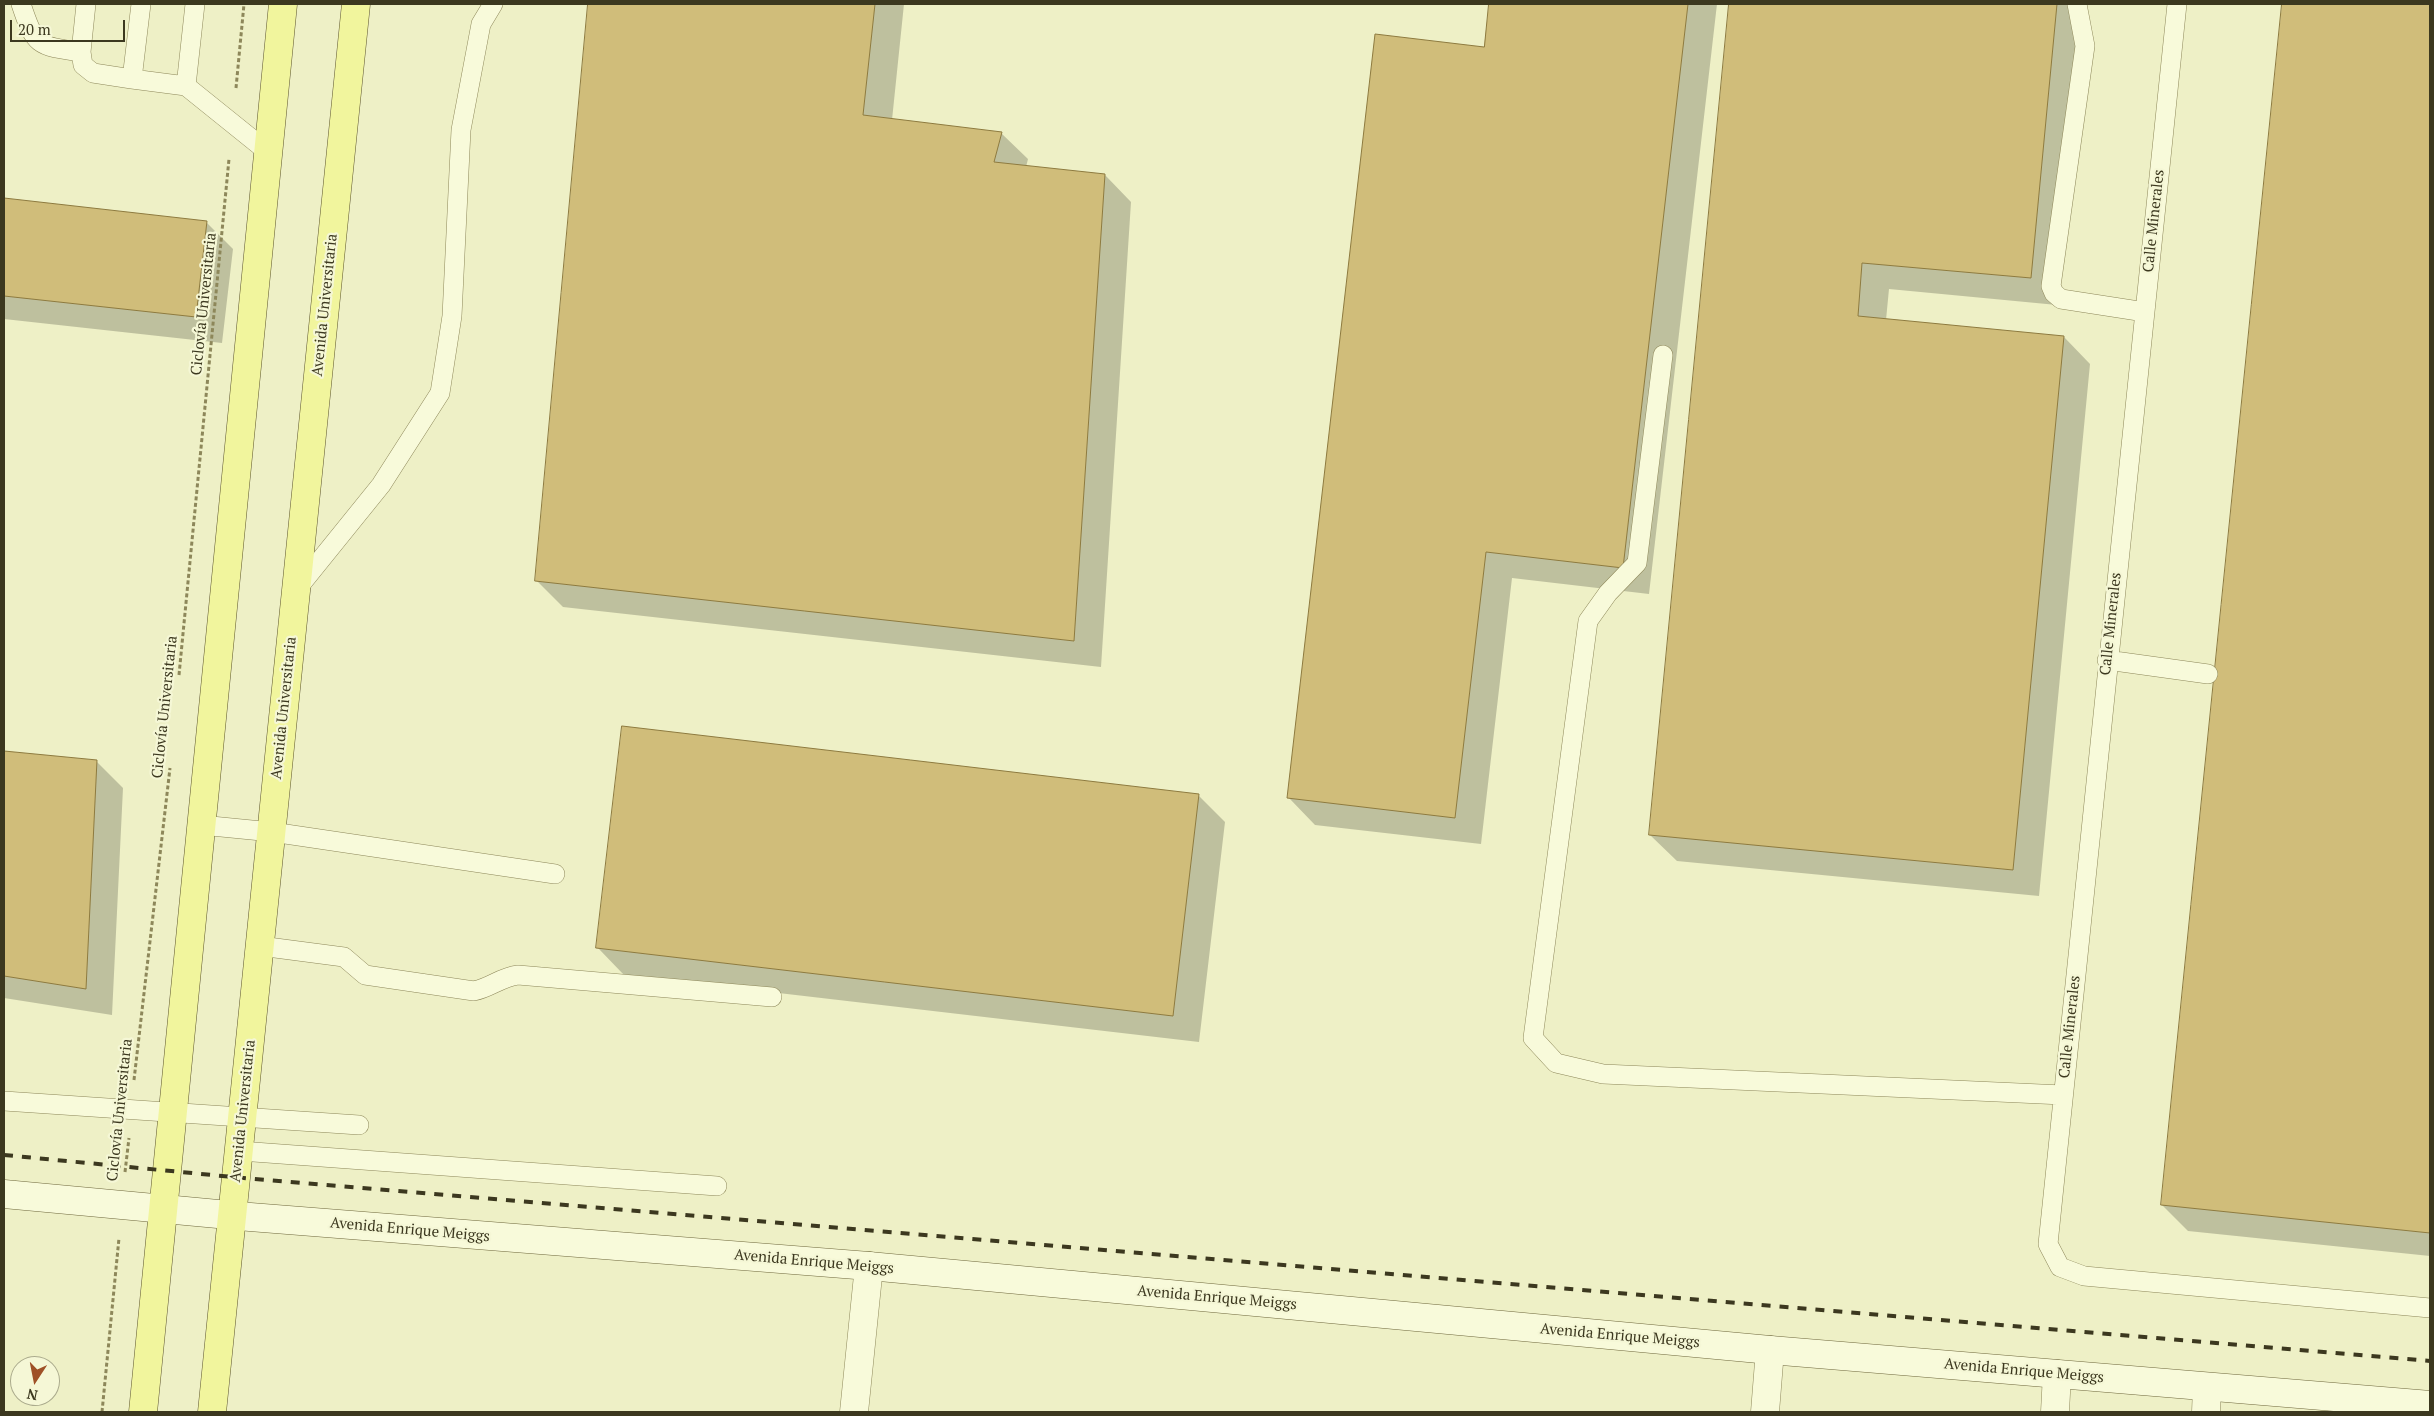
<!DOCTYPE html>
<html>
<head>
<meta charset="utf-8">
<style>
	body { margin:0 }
	#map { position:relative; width:2434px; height:1416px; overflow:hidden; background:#eef0c6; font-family:"PT Serif",serif }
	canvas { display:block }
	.frame { position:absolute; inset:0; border:5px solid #3c381f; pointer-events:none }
	.north { position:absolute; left:10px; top:1356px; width:50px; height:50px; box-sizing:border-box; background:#f5f7d6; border:1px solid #abab8d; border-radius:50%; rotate:191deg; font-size:14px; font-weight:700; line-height:20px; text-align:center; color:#3c381f }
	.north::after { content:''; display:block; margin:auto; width:18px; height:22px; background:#9f5127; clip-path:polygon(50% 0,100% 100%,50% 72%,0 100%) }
	.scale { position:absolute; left:10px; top:20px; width:115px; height:22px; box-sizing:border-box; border:2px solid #3c381f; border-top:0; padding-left:6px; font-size:15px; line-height:18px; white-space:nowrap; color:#3c381f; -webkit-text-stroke:4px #f5f7d6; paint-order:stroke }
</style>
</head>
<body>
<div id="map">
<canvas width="2434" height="1416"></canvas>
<div class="frame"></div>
<div class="north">N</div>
<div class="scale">20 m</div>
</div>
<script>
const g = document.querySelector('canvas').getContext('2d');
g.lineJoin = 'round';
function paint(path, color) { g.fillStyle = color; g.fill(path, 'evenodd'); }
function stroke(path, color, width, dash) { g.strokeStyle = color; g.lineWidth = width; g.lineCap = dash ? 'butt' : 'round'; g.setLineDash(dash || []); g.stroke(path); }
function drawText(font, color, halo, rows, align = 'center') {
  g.font = font + ' "PT Serif",serif'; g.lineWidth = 4.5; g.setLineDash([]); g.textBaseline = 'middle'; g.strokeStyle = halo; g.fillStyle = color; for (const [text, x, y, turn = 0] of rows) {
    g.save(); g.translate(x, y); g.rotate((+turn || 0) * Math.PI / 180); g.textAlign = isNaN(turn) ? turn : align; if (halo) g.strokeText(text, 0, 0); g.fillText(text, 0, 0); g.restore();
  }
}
paint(new Path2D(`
	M589,4H904L892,120L1001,133L1028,159L1026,167L1105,175L1131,202L1101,667L563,607L536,580Z
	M1491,4H1717L1649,594L1512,578L1481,844L1315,825L1289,798L1485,48Z
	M1730,4H2086L2057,305L1889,289L1886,320L2064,337L2090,364L2039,896L1677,861L1650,835Z
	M2283,4H2430V1256L2188,1231L2162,1205Z
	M4,200L206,222L233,249L222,343L4,319Z
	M4,752L96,761L123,788L112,1015L4,998Z
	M1198,795L1225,822L1199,1042L624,975L598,948Z`), '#0003');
const building = new Path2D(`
	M588,4H875L863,115L1002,132L994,162L1105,174L1074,641L535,581Z
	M1489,4H1688L1623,568L1486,552L1455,818L1287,798L1375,34L1484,47Z
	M1729,4H2057L2031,278L1862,263L1858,316L2064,336L2013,870L1649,835Z
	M2282,4H2430V1233L2161,1205Z
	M4,198L207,221L196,317L4,296Z
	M622,726L1199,794L1173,1016L596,948Z
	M4,751L97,760L86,989L4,976Z`);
paint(building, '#d0bd7a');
stroke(building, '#8d7a3f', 1);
const lane = new Path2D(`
	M21,4C35,46 37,46 81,52
	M86,4L81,52L83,65L93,73L132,79
	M141,4L132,79L186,86
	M195,4L186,86L268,152
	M2077,4L2085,46L2051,286L2054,293L2061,299L2145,312
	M2177,4L2048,1244L2060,1267L2084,1276L2430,1308
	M1663,355L1637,563L1608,593L1588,621L1533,1038L1556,1063L1603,1074L2063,1095
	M297,589L381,485L440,393L452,316L461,130L481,24L493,4
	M2107,660L2208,674
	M201,825L272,832L555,874
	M260,946L344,957L365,975L474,991C490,988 501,977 518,975L772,997
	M4,1101L359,1125
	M240,1151L717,1186`);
const street = new Path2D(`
	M854,1412L869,1266
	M1765,1412L1770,1350
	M2055,1412L2057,1374
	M2206,1412L2207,1387`);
const secondary = new Path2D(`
	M4,1194L250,1217L869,1266L1770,1350L2430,1405`);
const primary = new Path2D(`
	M143,1412L283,4
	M212,1412L356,4`);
stroke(lane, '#8d875a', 20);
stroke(street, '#8d875a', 29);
stroke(secondary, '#6f683d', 29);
stroke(primary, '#5b532e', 29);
stroke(new Path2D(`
	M236,88L244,4
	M179,675L229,159
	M134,1080L170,768
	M125,1172L129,1138
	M102,1412L119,1238`), '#8d875a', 3, [4, 2.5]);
stroke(lane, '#f8fada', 19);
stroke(street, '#f8fada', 28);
stroke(secondary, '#f8fada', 28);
stroke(primary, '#f1f59d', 28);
stroke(new Path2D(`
	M4,1155L254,1179L2430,1361`), '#3c381f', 4, [9, 9]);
drawText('15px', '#3c381f', '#f5f7d6', [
	["Calle Minerales",2154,221,-84],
	["Ciclovía Universitaria",204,304,-84],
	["Avenida Universitaria",325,305,-84],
	["Calle Minerales",2111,624,-84],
	["Ciclovía Universitaria",165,707,-84],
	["Avenida Universitaria",284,708,-84],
	["Calle Minerales",2070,1027,-84],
	["Ciclovía Universitaria",120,1110,-84],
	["Avenida Universitaria",243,1111,-84],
	["Avenida Enrique Meiggs",410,1230,5],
	["Avenida Enrique Meiggs",814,1262,5],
	["Avenida Enrique Meiggs",1217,1298,5],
	["Avenida Enrique Meiggs",1620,1336,5],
	["Avenida Enrique Meiggs",2024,1371,5]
]);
</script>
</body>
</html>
